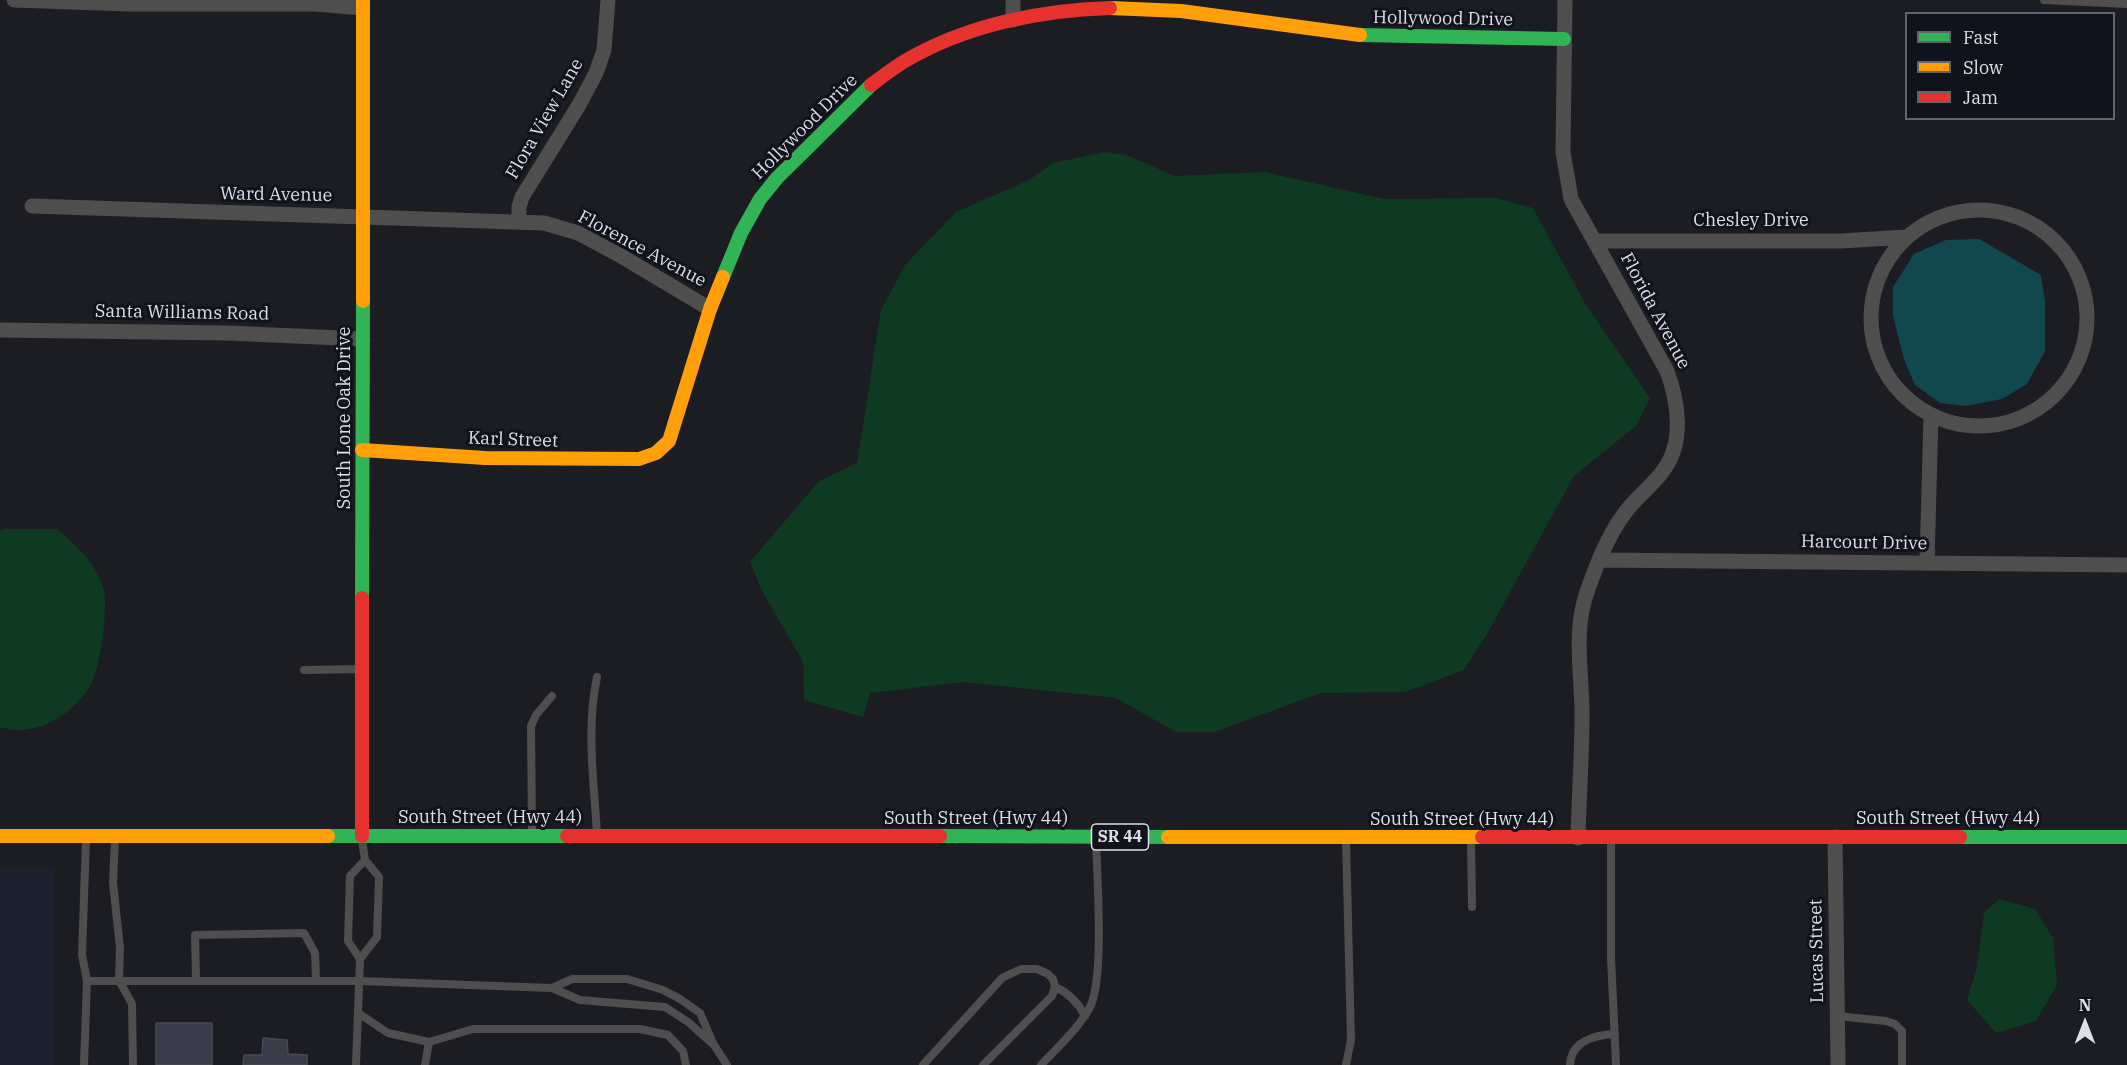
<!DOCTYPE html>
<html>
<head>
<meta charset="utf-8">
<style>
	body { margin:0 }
	#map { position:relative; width:2127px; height:1065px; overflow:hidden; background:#1c1d23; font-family:"IBM Plex Serif",serif }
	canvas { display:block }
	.legend { position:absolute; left:1905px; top:12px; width:210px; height:108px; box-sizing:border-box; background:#10121c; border:2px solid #62646d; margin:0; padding:8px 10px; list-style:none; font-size:18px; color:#dedfe7 }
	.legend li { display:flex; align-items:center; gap:12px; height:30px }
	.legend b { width:30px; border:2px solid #62646d }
	.north { position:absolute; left:2055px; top:993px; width:60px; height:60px; -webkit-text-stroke:4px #10121c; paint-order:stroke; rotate:0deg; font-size:16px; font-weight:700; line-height:24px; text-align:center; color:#dedfe7 }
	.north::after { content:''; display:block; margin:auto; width:21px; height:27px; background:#dedfe7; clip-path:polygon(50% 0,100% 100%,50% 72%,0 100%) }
</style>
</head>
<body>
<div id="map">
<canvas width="2127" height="1065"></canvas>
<ul class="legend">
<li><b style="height:8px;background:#30b455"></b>Fast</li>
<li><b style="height:8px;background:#ff9f0a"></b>Slow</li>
<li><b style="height:8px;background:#e5322d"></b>Jam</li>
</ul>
<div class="north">N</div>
</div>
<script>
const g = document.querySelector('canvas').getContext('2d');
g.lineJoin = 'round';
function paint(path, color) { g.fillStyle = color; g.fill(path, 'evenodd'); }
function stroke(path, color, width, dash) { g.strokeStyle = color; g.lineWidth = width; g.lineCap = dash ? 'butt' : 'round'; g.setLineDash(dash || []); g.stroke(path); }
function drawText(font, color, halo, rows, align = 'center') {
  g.font = font + ' "IBM Plex Serif",serif'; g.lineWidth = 6; g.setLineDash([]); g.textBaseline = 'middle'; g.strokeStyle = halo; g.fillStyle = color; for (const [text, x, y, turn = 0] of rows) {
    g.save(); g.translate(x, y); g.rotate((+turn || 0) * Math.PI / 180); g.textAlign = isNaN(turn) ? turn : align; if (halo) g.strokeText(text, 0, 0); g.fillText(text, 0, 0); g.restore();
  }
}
paint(new Path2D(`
	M0,867H55V1065H0Z`), '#1d202e');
paint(new Path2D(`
	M1106,152L1126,155L1175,176L1265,172L1384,199L1495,198L1533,208L1586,305L1650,398L1636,426L1574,476L1487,634L1464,670L1405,692L1321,693L1214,732H1176L1116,698L963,682L870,693L863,717L804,700L803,662L761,589L750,562L819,481L857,463L881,310L905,265L956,212L1029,180L1053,163Z
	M3,529H58C77,547 98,564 104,591C108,610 100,670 90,686C72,716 35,738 0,727V531Z
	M1999,899L2035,909L2053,938L2057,985L2036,1021L1996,1033L1967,1000L1977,967L1984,913Z`), '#0d3a20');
paint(new Path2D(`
	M1979,239L2041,275L2045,301V351L2027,384L2002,399L1966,406L1940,403L1915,385L1904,359L1893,316V287L1914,254L1946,240Z`), '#11484e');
const building = new Path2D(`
	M156,1023H212V1065H156Z
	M263,1038L287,1040L288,1054L307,1055V1065H243L244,1055H262Z`);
paint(building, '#393b49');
stroke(building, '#494a50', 1.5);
stroke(new Path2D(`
	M2044,0L2127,4
	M304,670L361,669
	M532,834L531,726L536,715L552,696
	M597,834C594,782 586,729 597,677
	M115,839L113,883L120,948L119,980L132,1004L133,1065
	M1346,839L1351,1040L1346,1065
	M1471,839L1472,907
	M1611,839V957L1616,1065
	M360,959L377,937L379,877L365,860L362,840
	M196,980L195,935L304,933L315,953L316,981
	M87,981H360L552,988L580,1000L665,1007L688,1022L714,1045
	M1055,987C1069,993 1078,1002 1085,1016
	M552,988L572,979H627L663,990L680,999L700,1013L714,1045L727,1065
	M358,1013L388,1033L429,1042L473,1029H640L668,1035L683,1051L686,1065
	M1837,1016L1886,1021L1895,1024L1902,1031V1065
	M84,1065L87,981L82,955L86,840
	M356,1065L360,959L348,941L350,876L365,860
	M425,1065L429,1042
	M923,1065L1002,978L1021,969H1037L1048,974L1053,979L1055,987L1052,996L983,1065
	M1041,1065C1057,1048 1077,1030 1089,1009C1105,982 1097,876 1096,840
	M1570,1065C1571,1041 1595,1035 1615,1034`), '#4f4d4e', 8);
stroke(new Path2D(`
	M14,0L128,4H315L363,8
	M1013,0V20
	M1565,0L1563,152L1571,199L1667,371C1678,401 1685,442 1663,471C1652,486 1635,498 1624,514C1607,537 1596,566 1587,592C1573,631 1582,675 1582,715C1582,756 1579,797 1578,838
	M32,206L544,223L578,233L621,256L710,309
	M1871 318a108 108 0 1 1 216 0a108 108 0 1 1-216 0Z
	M519,221V207L522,197L579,105L596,73L604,50L608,0
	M1595,241H1841L1906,237
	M0,330L228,333L363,339
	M1600,560L2127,565
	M1927,563L1931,416
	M1835,837L1838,1065`), '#4f4d4e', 15);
stroke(new Path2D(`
	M1360,35L1564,39
	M723,277L741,233L760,199L777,178L871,85
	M362,598L363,301
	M328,836H567
	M940,836L1168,837
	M1960,837H2127`), '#30b455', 14);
stroke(new Path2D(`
	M1110,8L1181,11L1360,35
	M363,301V0
	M362,450L485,458L639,459L656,453L669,441L710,309L723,277
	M0,836H328
	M1168,837H1482`), '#ff9f0a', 14);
stroke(new Path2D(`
	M871,85C882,77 893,68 905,61C966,25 1041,10 1110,8
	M362,836V598
	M567,836H940
	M1482,837H1960`), '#e5322d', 14);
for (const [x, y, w] of [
	[1120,837,57]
]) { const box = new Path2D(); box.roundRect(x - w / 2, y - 13, w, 26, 4.5); g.fillStyle = '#10121c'; g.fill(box); stroke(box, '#dedfe7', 1.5); }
drawText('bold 16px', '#dedfe7', null, [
	["SR 44",1120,837]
]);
drawText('18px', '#dedfe7', '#10121c', [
	["Hollywood Drive",1443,19,1],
	["Flora View Lane",545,119,-60],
	["Hollywood Drive",805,127,-45],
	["Ward Avenue",276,195,1],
	["Chesley Drive",1751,221],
	["Florence Avenue",642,249,28],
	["Florida Avenue",1655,311,62],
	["Santa Williams Road",182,313,1],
	["South Lone Oak Drive",345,418,-90],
	["Karl Street",513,440,2],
	["Harcourt Drive",1864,543,1],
	["South Street (Hwy 44)",490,818],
	["South Street (Hwy 44)",976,819],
	["South Street (Hwy 44)",1948,819],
	["South Street (Hwy 44)",1462,820],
	["Lucas Street",1817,951,-91]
]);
</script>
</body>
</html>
